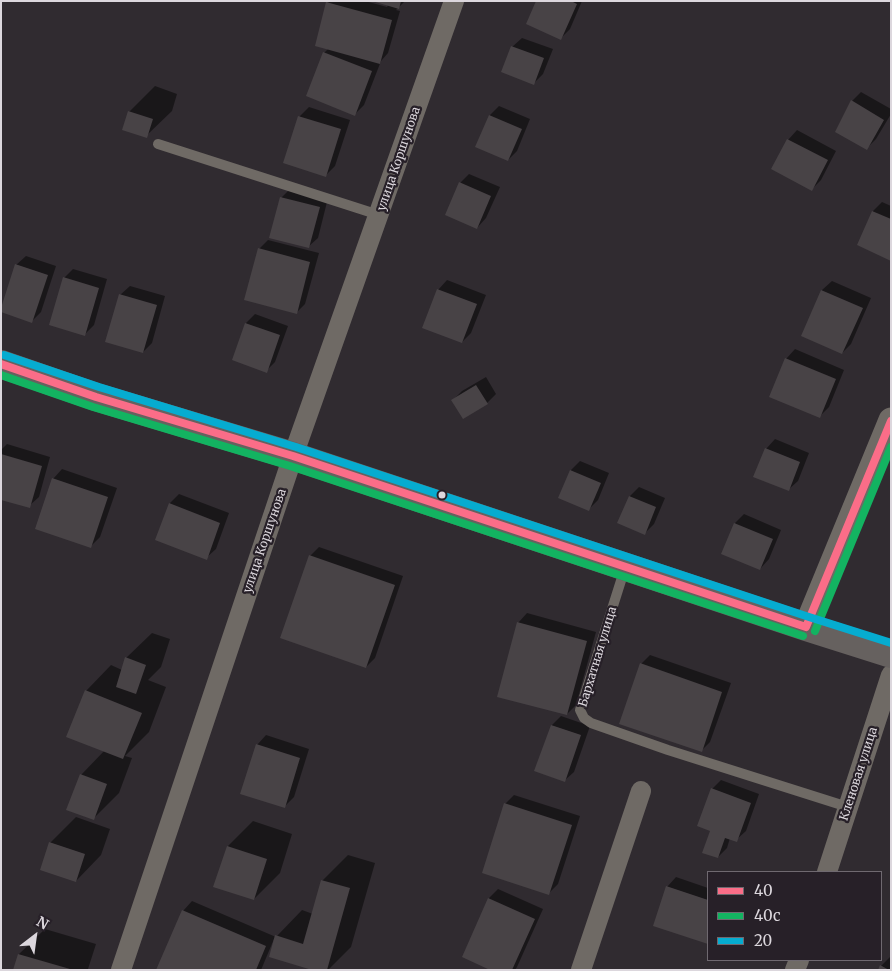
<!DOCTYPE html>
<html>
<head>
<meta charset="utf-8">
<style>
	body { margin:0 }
	#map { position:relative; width:892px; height:971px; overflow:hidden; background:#302b30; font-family:Merriweather,serif }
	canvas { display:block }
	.frame { position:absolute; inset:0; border:2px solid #dcd7dd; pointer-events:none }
	.legend { position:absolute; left:707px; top:871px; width:175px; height:90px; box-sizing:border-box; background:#272028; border:1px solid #6f6970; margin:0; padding:6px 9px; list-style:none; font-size:15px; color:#dcd7dd }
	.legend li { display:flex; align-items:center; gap:10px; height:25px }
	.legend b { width:25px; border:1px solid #6f6970 }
	.north { position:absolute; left:10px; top:911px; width:50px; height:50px; -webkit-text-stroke:4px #272028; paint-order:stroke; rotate:30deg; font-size:14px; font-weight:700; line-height:20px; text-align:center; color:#dcd7dd }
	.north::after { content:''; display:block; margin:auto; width:18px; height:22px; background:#dcd7dd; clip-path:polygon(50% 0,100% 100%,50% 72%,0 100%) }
</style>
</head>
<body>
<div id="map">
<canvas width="892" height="971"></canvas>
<div class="frame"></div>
<ul class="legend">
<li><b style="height:6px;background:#fb6d88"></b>40</li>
<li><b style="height:6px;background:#13b361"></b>40с</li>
<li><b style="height:6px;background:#06acd0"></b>20</li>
</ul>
<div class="north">N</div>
</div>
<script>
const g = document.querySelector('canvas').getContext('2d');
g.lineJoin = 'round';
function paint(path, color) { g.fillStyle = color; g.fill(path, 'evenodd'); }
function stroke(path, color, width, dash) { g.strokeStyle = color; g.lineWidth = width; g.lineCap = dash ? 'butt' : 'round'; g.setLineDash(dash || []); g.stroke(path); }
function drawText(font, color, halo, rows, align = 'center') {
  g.font = font + ' Merriweather,serif'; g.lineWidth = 4.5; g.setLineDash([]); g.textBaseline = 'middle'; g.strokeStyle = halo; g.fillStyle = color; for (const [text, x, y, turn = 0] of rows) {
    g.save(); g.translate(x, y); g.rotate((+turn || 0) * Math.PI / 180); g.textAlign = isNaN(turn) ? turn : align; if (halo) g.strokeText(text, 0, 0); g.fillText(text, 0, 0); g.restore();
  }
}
paint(new Path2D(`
	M329,1H365L387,7L388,5L375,1H405L396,10L400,11L388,53L381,61L364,105L355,114L324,53L328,49V3Z
	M537,1H582L570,29L561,38Z
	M522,38L553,49L543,74L534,83L512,47Z
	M155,86L177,94L172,111L146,136L129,112Z
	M861,92L891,109V114L876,139L867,148L852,101Z
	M499,106L530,119L517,151L508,160L477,147L490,115Z
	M309,107L350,120L335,166L326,175L285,162L300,116Z
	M797,130L836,151L821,180L812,189L788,140Z
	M469,174L500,187L486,218L477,228L460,183Z
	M291,188L328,198L318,238L308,247L271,237L282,197Z
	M882,202L891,206V260L858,245L873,211Z
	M268,240L319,253L305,304L296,313L259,249Z
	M26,256L56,266L41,312L32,321L16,265Z
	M73,269L107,279L94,325L85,334L64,278Z
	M447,280L486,295L471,333L462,342L438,290Z
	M832,281L871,298L851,344L842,353L803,335L822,290Z
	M130,286L165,296L152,343L143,352L120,295Z
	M255,314L288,326L275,362L266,371L246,323Z
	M795,349L844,370L829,407L820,416L786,359Z
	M486,377L496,394L487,403L453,400L462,391Z
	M775,439L809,453L798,481L788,490L766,449Z
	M7,444L50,457L39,497L29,506L1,498V450Z
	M580,461L609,473L598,500L588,510L560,497L571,470Z
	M62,469L117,488L100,537L90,547L53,479Z
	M639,487L665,498L654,524L644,534L619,523L630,496Z
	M179,494L229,513L216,549L206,558L157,539L170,503Z
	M744,514L781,530L769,559L760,569L735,523Z
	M319,547L403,576L375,658L366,667L310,556Z
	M527,613L596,632L576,705L567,714L518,623Z
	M152,633L170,639L161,667L148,680L166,687L149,732L125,756L132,758L119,793L93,819L81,775L105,750L86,691L111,665L122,670L126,658Z
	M650,655L731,683L710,742L701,751L641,664Z
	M561,716L590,726L574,772L564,781L536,771L552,725Z
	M266,735L309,749L294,797L285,806L257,745Z
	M721,780L759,794L746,831L736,840L730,838L727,848L718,857L712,830V789Z
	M514,795L580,816L558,884L549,893L505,804Z
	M76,817L110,829L101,855L76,881L50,843Z
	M253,821L292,834L280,873L254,899L228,846Z
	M348,855L375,863L351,947L328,970H316L274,939L261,970H158L183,911L192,901L276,937L302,910L313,914L322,881Z
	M676,877L708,888V943L654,925L667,887Z
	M498,889L543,909L517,967L515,970H493L463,956L489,898Z
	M45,929L96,944L88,969L15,970L19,954Z
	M891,956V970H879L881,966Z`), '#0007');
paint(new Path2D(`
	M372,1H401L399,9Z
	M536,1H571L577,4L561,40L526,24Z
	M326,2L392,20L380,64L315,46Z
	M511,46L544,58L534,85L501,72Z
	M323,52L372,71L355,116L306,96Z
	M851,100L884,120L867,150L835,132Z
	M128,111L153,119L147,138L122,130Z
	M489,115L522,129L508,161L475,147Z
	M298,116L341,129L326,177L283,163Z
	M787,139L828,160L812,191L771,169Z
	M459,182L491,196L477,229L445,215Z
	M280,197L320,207L309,248L269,238Z
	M872,211L891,219V261L857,245Z
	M258,248L310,262L297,314L244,300Z
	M15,264L48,275L32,323L1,312V308Z
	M63,277L99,288L85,336L49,325Z
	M437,289L477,304L462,343L422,328Z
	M821,290L863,308L842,354L801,336Z
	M119,294L157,305L143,353L105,342Z
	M245,323L280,335L267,373L232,360Z
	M785,358L836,379L820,418L769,397Z
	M476,385L488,404L463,419L451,400Z
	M765,448L800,462L789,491L753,477Z
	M1,454L42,466L30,508L1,500Z
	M570,470L601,483L589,511L558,498Z
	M52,478L108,497L91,548L35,529Z
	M629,496L656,507L645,535L617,523Z
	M169,503L220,523L207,560L155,540Z
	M734,523L773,539L760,570L721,554Z
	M309,555L395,585L366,668L280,638Z
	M517,622L587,641L567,715L497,697Z
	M125,657L146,665L136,694L116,687Z
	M640,663L722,692L702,752L619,724Z
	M85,690L142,713L123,759L66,737Z
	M551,725L581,735L565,782L534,771Z
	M256,744L300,758L285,808L240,794Z
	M80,774L107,784L94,820L66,810Z
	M711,788L751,803L737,842L725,838L718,858L702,853L710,831L697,826Z
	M504,803L572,825L549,895L482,873Z
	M49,842L85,854L76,882L40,870Z
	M227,846L267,859L254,900L213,887Z
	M321,880L350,888L327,970H312L269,957L275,935L303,944Z
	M666,886L708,900V944L653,926Z
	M488,898L535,919L512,970H490L462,957Z
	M182,910L266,946L256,970H156Z
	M18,954L70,969V970H13Z
	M880,965L889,970H878Z`), '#484346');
stroke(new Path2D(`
	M158,144L379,215
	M625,568L580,710L584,718L591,723L668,750L848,807`), '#6f6a65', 10);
stroke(new Path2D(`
	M827,872L891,675
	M121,970L293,456L454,1
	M581,970L641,791
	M795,970L799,960`), '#6f6a65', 20);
stroke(new Path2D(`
	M806,627L891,420`), '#6f6a65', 25);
stroke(new Path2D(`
	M1,364L96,397L293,456L806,627L891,654`), '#66615f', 28);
stroke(new Path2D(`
	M1,364L96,397L293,456L806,627
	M806,627L891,421`), '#fb6d88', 8);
stroke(new Path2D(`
	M1,375L93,407L290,466L803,636
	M815,631L891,447`), '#13b361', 8);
stroke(new Path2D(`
	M4,355L99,387L296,447L809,617L891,643`), '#06acd0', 8);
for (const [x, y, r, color] of [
	[442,495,4.5,"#dcd7dd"]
]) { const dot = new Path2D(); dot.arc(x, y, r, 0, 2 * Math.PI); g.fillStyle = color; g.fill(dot); stroke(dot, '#272028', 2); }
drawText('12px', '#dcd7dd', '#272028', [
	["улица Коршунова",399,159,-71],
	["улица Коршунова",265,541,-71],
	["Бархатная улица",598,657,-73],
	["Кленовая улица",859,774,-72]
]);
</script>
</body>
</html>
